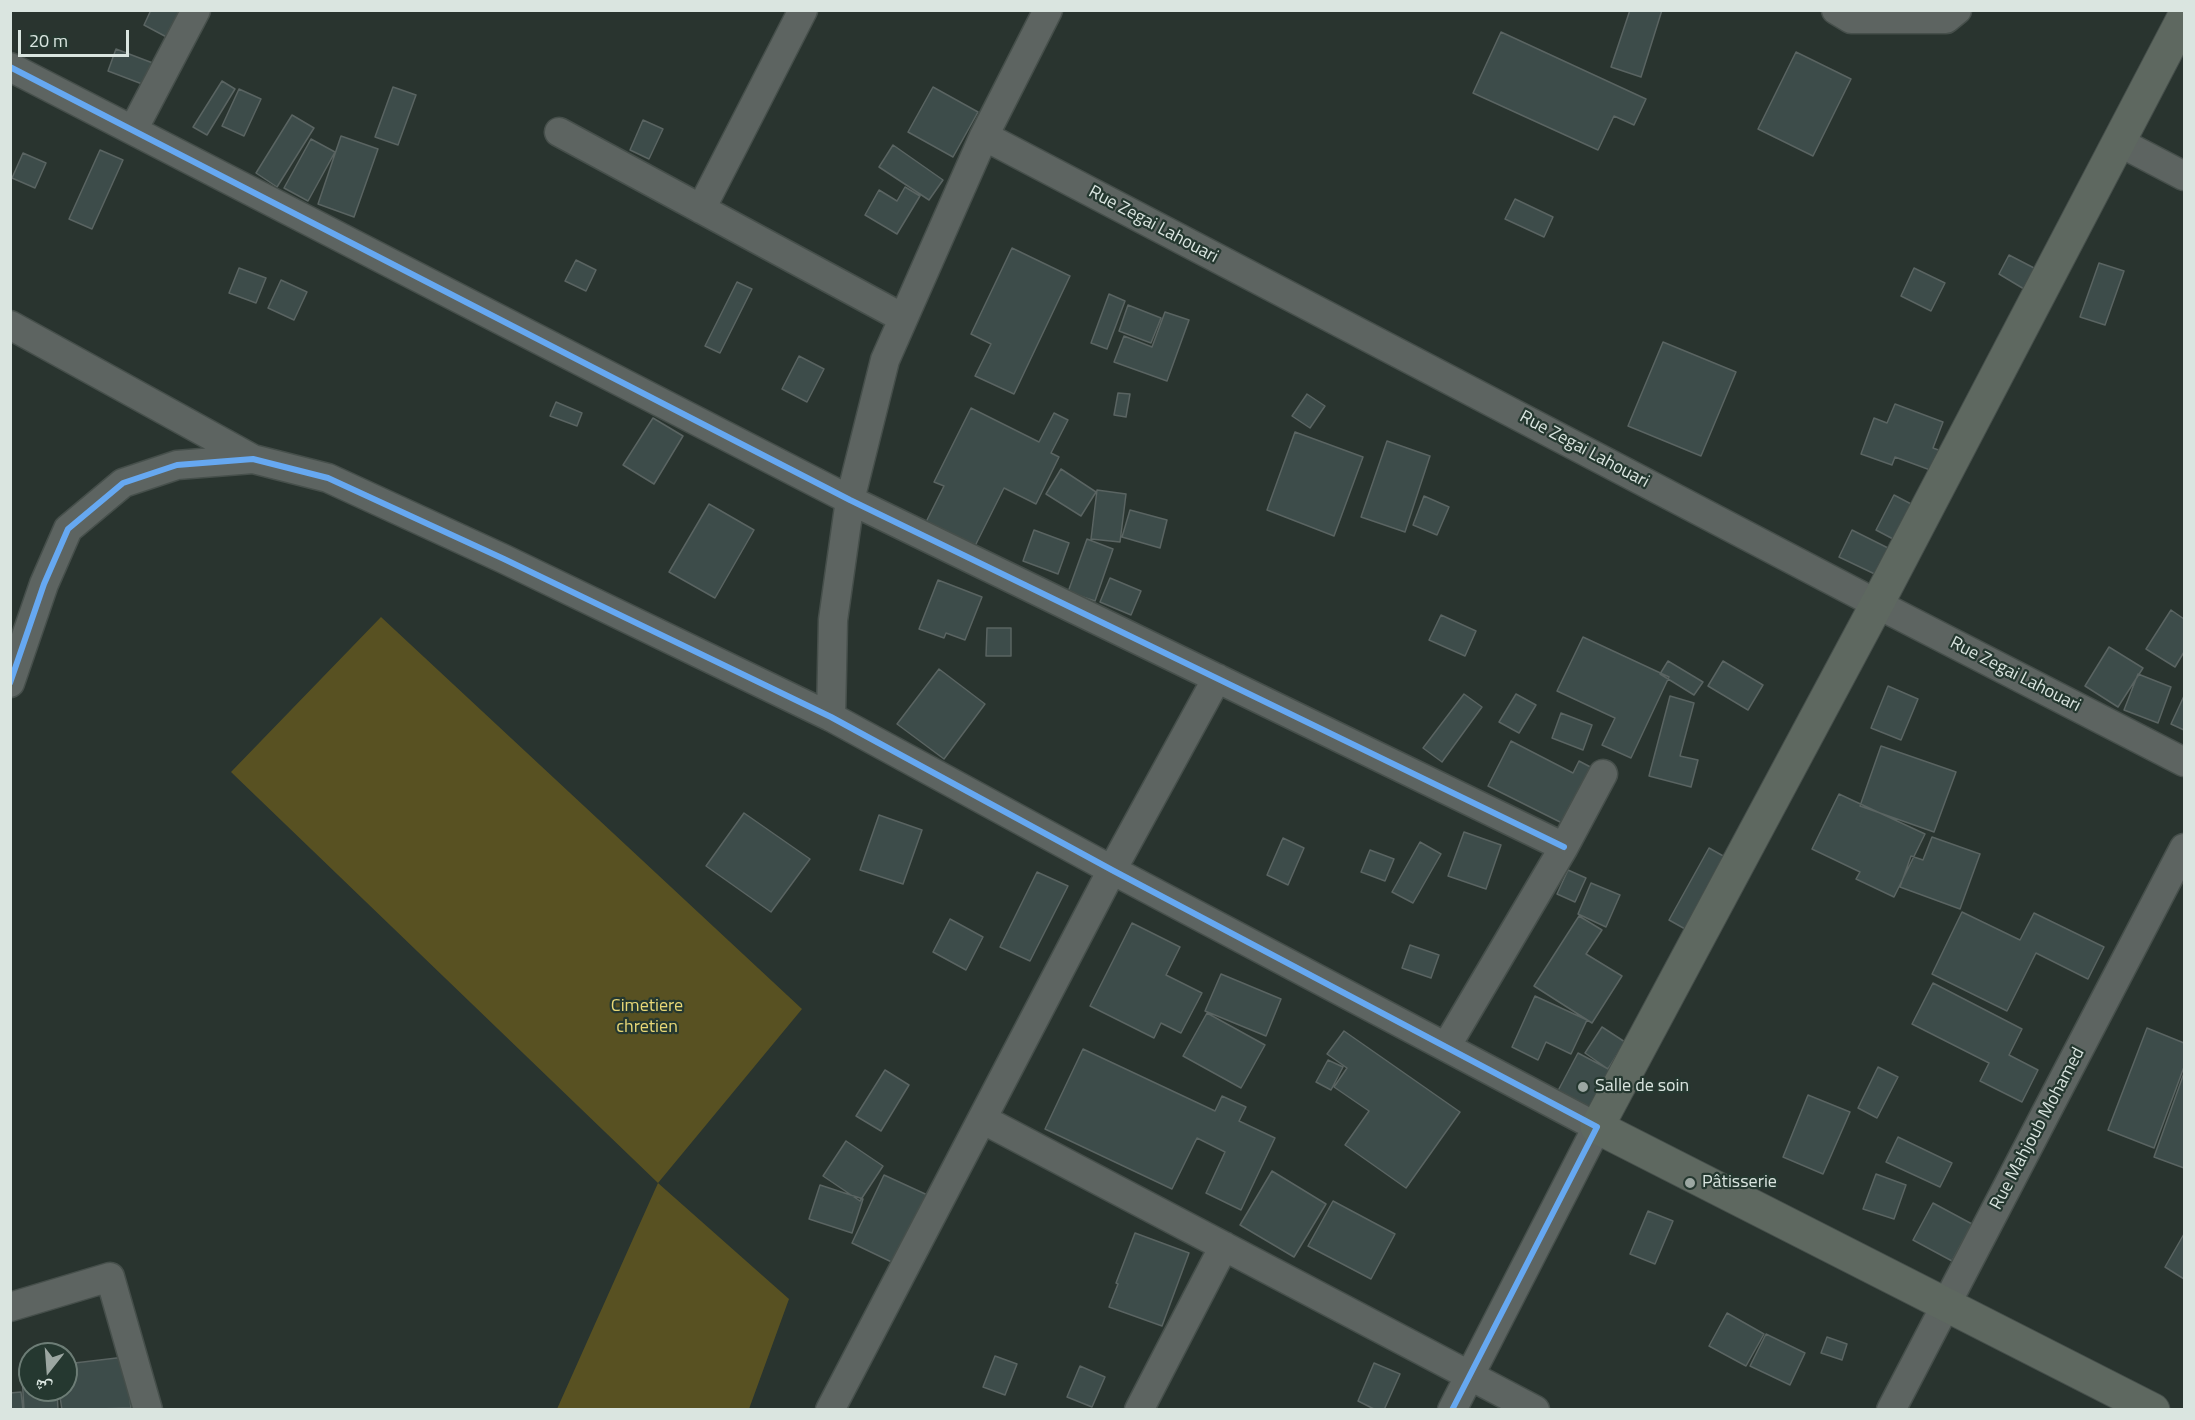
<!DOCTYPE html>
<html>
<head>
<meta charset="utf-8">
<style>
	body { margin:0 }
	#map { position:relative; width:2195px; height:1420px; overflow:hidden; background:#29342f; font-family:"Titillium Web","Noto Naskh Arabic",sans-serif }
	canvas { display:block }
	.frame { position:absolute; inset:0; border:12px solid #dae5e0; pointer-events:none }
	.north { position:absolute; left:18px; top:1342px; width:60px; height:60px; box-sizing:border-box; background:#253830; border:2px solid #6d7d76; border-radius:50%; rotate:197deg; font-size:16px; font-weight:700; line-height:24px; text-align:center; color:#dae5e0 }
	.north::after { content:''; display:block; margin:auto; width:21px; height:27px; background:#9ca7a2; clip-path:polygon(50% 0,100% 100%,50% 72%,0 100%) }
	.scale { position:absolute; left:18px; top:30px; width:111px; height:27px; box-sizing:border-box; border:3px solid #dae5e0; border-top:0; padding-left:8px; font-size:18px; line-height:21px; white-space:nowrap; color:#dae5e0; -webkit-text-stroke:4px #253830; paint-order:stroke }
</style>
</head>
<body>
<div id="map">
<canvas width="2195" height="1420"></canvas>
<div class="frame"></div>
<div class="north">ش</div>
<div class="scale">20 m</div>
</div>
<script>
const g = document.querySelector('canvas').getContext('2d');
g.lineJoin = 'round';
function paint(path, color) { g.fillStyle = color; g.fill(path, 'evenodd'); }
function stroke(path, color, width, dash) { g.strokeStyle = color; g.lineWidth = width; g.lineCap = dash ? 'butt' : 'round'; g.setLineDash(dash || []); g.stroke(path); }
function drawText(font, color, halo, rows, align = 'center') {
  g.font = font + ' "Titillium Web",sans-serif'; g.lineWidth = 4.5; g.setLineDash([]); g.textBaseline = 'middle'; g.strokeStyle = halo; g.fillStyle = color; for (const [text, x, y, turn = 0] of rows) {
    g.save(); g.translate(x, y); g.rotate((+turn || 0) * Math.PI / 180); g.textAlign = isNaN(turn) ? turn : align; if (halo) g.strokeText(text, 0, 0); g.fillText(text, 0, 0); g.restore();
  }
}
paint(new Path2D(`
	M381,617L802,1009L658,1183L789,1299L749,1409H557L658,1183L231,772Z`), '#585122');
const building = new Path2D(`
	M151,10H175L202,25L189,49L144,25Z
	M1630,10H1662L1641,77L1611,67Z
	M1501,32L1646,99L1634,125L1614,116L1598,150L1473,93Z
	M116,49L158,65L150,87L108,71Z
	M1796,52L1851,79L1813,156L1758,129Z
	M222,81L235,89L207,135L193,127Z
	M393,87L416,95L398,145L375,137Z
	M933,87L978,112L953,157L908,132Z
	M239,89L261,99L244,136L222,126Z
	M292,115L314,128L277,187L256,173Z
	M643,120L663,129L649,159L630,150Z
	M341,136L378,149L354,217L318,204Z
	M311,139L335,152L308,201L284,188Z
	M893,145L943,180L929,200L879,167Z
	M100,150L123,160L92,229L69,219Z
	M23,153L46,163L35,188L12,178Z
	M905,187L920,196L897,234L865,215L879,190L897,201Z
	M1515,199L1553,217L1544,237L1505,219Z
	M1012,248L1070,276L1014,394L975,376L991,344L971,334Z
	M2009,255L2036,269L2024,289L1999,274Z
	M576,260L596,270L586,291L565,281Z
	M2099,263L2124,271L2105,325L2080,317Z
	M239,268L266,278L256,303L229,293Z
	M1914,268L1945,283L1931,311L1901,296Z
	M281,280L307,292L294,320L268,308Z
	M737,282L752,289L720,353L705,346Z
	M1109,294L1125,301L1107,349L1091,343Z
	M1128,305L1161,318L1151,343L1119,331Z
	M1165,312L1189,320L1167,381L1114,362L1124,336L1152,347Z
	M1663,342L1736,372L1701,456L1628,426Z
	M799,356L824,369L807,402L782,389Z
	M1118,393L1130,394L1126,417L1114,415Z
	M1307,394L1325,406L1310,428L1292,416Z
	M556,402L582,413L577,426L550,416Z
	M1895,404L1943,422L1933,448L1949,454L1941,474L1895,457L1892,465L1861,454L1874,418L1887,423Z
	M971,408L1039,442L1054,413L1068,420L1051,453L1059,457L1036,504L1004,488L974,548L925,524L944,486L934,482Z
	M653,418L683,436L654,484L623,465Z
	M1295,432L1363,457L1334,536L1267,510Z
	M1387,441L1430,456L1405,532L1361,517Z
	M1061,469L1096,492L1081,516L1046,494Z
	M1097,490L1126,494L1120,542L1091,539Z
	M1894,495L1913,505L1895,540L1876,530Z
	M1424,496L1449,507L1437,535L1413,525Z
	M709,504L754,530L715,598L669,572Z
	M1130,510L1167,520L1160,548L1122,537Z
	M1034,530L1069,543L1058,574L1023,561Z
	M1852,530L1894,551L1881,577L1839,557Z
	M1087,539L1113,549L1095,601L1068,592Z
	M1110,578L1141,591L1131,615L1100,602Z
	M938,580L982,597L965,640L946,633L944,638L919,629Z
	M2171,610L2184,619V652L2175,667L2146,649Z
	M1441,615L1476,631L1465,656L1429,640Z
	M987,628H1011V656H986Z
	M1583,637L1669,677L1631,758L1602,745L1615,718L1557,691Z
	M2109,647L2143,668L2118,707L2085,686Z
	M1668,661L1703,682L1694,695L1660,674Z
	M1723,661L1763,685L1748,710L1708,686Z
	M939,669L985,704L944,759L897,724Z
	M2138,674L2171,687L2158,723L2124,710Z
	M1888,686L1918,699L1901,740L1871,728Z
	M1464,694L1482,707L1442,762L1423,748Z
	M1516,694L1536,705L1519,733L1499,722Z
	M1670,696L1694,703L1680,756L1698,760L1691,787L1649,776Z
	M2184,696V730L2171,724Z
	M1561,713L1592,725L1583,750L1552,738Z
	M1511,741L1573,773L1579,761L1600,772L1572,828L1488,786Z
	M1881,746L1956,772L1934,832L1860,806Z
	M1839,794L1925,834L1894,897L1856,879L1860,872L1812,849Z
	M744,813L810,859L771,912L706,866Z
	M879,815L922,830L903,884L860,870Z
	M1464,832L1501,845L1486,889L1448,876Z
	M1932,837L1980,854L1960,909L1900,887L1911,856L1923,860Z
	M1283,838L1304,848L1288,885L1267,875Z
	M1420,842L1441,854L1413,903L1392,892Z
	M1709,848L1734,862L1694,934L1669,920Z
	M1370,850L1394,859L1385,881L1361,872Z
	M1568,870L1586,878L1575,902L1557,894Z
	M1037,872L1068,886L1030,961L1000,947Z
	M1591,883L1620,895L1606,927L1578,914Z
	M1962,912L2020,940L2034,913L2104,947L2088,979L2036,953L2007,1011L1932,974Z
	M1579,916L1602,930L1586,954L1622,976L1592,1023L1534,986Z
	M950,919L983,937L966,970L933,952Z
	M1132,923L1180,947L1166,975L1202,993L1181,1033L1161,1023L1154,1038L1090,1006Z
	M1410,945L1439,955L1431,978L1402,968Z
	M1221,974L1281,999L1266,1036L1205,1011Z
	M1933,983L2022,1029L2009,1055L2038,1070L2022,1102L1980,1081L1989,1063L1912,1024Z
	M1535,996L1587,1020L1571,1054L1546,1042L1538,1060L1512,1047Z
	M1207,1013L1265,1045L1241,1088L1183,1056Z
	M1602,1027L1625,1042L1608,1069L1585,1053Z
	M2147,1028L2184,1043V1067L2154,1148L2108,1130Z
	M1344,1031L1460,1112L1406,1188L1345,1145L1369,1111L1334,1087L1347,1068L1327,1054Z
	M1083,1049L1215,1111L1222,1096L1246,1107L1239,1121L1275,1138L1241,1210L1206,1193L1225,1152L1197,1138L1172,1189L1045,1129Z
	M1578,1053L1614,1072L1588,1122L1552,1102Z
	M1328,1060L1343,1067L1331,1090L1316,1082Z
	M1878,1067L1898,1077L1877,1118L1858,1108Z
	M885,1070L909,1085L881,1131L856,1116Z
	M2184,1073V1168L2154,1157Z
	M1808,1095L1850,1112L1823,1174L1783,1157Z
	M1898,1137L1952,1163L1940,1187L1886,1162Z
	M846,1141L883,1166L860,1201L823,1176Z
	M1272,1171L1326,1204L1294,1257L1240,1225Z
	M1876,1174L1906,1185L1894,1219L1863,1209Z
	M884,1175L934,1198L902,1267L852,1243Z
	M820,1185L863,1199L852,1233L809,1219Z
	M1333,1201L1395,1234L1371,1279L1308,1246Z
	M1933,1203L1972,1224L1952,1261L1913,1240Z
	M1648,1211L1673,1221L1655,1264L1630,1254Z
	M1135,1233L1189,1253L1162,1326L1109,1307L1118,1284L1116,1283Z
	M2184,1234V1279L2165,1267Z
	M1727,1313L1764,1334L1746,1366L1709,1346Z
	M1766,1334L1805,1353L1790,1385L1750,1366Z
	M1827,1337L1847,1344L1842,1360L1821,1353Z
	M995,1356L1017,1364L1005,1395L983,1387Z
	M125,1357L131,1408L62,1410L59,1390H66V1364Z
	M1374,1363L1400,1374L1384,1410H1376L1358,1401Z
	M1080,1366L1105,1377L1092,1407L1067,1397Z
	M22,1375H30V1390H57L58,1410H24Z
	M21,1392L23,1410H10V1393Z`);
paint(building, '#3d4c4a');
stroke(building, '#5a6462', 1.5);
const minor = new Path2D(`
	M1836,10L1851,19H1946L1957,10
	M10,67L850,500L1564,847
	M133,130L196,10
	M559,132L903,318
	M984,136L1877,604L2184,762
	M2119,142L2184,176
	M701,209L803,10
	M10,325L253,459
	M10,683L44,584L68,529L123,483L177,465L253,459L328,478L504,559L831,717L1112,870L1597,1127L1452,1410
	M831,717L833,620L850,500L885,360L984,136L1048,10
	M1446,1047L1564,847L1603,774
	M982,1119L1535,1410
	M10,1307L110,1277L148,1410
	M830,1410L1112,870L1217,678
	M1139,1410L1224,1246
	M1891,1410L2184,848`);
const secondary = new Path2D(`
	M2153,1410L1597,1127L1877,604L2184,17`);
stroke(minor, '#464f4b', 31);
stroke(secondary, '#464f4b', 35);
stroke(minor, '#5d6461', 28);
stroke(secondary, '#5e6860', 33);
stroke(new Path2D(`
	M10,67L850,500L1564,847
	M10,683L44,584L68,529L123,483L177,465L253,459L328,478L504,559L831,717L1112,870L1597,1127L1452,1410`), '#66a8f1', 6);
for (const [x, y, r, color] of [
	[1583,1087,6,"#9ca7a2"],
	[1690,1183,6,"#9ca7a2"]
]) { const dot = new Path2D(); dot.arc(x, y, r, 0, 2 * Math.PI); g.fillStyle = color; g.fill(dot); stroke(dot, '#253830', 2); }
drawText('18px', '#dae5e0', '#253830', [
	["Rue Zegai Lahouari",1153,225,28],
	["Rue Zegai Lahouari",1584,450,28],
	["Rue Zegai Lahouari",2015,675,27],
	["Rue Mahjoub Mohamed",2038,1129,-62]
]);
drawText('18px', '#e9d876', '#253830', [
	["Cimetiere",647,1007],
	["chretien",647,1028]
]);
drawText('18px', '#dae5e0', '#253830', [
	["Salle de soin",1595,1087],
	["Pâtisserie",1702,1183]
], 'left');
</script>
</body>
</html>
